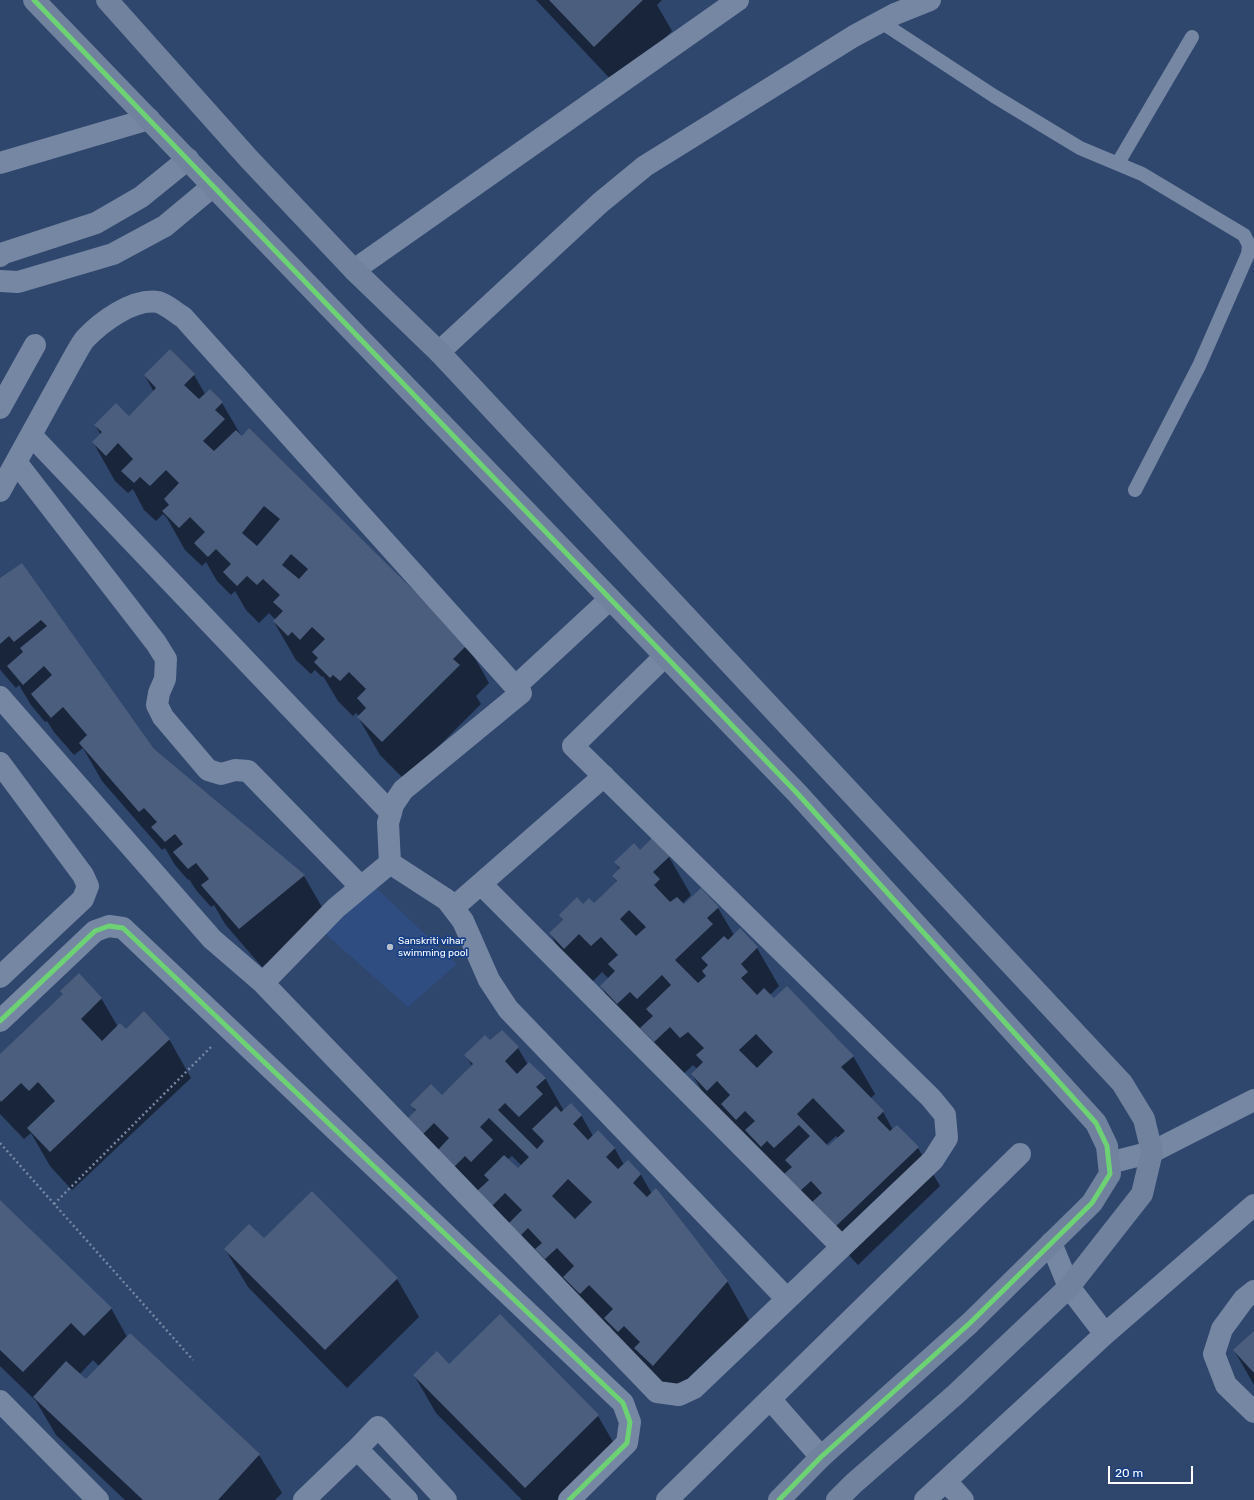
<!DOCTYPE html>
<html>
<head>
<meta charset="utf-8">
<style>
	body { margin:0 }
	#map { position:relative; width:1254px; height:1500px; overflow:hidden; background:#2f466d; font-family:Rubik,sans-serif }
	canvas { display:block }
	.scale { position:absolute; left:1108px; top:1466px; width:85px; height:18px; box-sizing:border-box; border:2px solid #fff; border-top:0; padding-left:5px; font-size:12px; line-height:14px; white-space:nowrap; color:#fff; -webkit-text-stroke:3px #163f86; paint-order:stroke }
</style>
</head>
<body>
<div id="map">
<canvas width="1254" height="1500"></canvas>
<div class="scale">20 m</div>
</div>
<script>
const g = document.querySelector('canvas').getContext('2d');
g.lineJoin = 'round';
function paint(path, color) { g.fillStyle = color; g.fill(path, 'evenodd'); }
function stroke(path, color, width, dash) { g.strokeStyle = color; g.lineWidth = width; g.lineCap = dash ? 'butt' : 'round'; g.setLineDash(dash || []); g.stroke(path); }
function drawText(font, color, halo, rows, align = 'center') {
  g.font = font + ' Rubik,sans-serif'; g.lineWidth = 3.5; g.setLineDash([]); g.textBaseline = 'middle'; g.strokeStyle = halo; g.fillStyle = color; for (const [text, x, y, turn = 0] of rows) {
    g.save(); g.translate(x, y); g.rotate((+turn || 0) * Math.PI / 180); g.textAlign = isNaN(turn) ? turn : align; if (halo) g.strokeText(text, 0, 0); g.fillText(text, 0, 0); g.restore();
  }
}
paint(new Path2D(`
	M373,885L457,964L408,1007L321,930Z`), '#2f4d81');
paint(new Path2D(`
	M536,0H662L657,5L672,31L616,85Z
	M170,350L194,375L205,394L210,390L222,403L242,437L467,644L489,683L476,696L481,704L405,780L380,755L358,717L359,716L356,713L353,716L338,701L323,676L322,677L315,670L311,674L296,660L274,622L276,620L269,613L259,623L246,610L235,591L231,595L217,581L206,562L202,566L185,550L167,518L163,514L156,521L144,510L133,489L128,493L115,481L93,442L101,435L95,425L129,417L154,392L145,376Z
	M22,565L153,750L304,876L326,914L262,967L225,924L214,905L211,907L196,890L189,879L188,880L175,865L165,848L162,850L102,781L83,748L74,755L54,732L47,721L45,722L31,705L19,685L16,688L2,672L0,669V579Z
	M640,851L669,857L691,895L682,904L684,906L718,908L734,935L757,948L779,986L770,995L853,1056L875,1094L870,1099L883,1112L893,1130L918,1148L940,1186L858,1265L714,1112L692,1074L697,1069L693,1065L677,1080L623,1024L601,986L609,979L602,972L587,987L572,972L550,933L563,921L560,915L583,906L594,904L617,882L613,877L620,870L615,862ZM836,1136L838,1138L828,1148L826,1145Z
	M101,998L118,1027L126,1030L169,1039L191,1078L72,1190L50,1166L31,1133L24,1139L0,1114V1056Z
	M490,1042L518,1048L528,1065L545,1078L564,1111L581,1115L593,1136L598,1132L615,1149L624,1165L628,1162L641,1175L652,1194L727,1281L749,1320L675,1404L627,1356L609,1325L603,1332L430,1158L416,1112L411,1105L442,1096L472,1066L466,1055ZM512,1156L522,1166L518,1170L508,1159Z
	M0,1201L111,1308L127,1337L130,1334L259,1455L282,1493L275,1500H125L56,1435L36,1401L0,1366ZM93,1360L99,1366L86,1381L79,1375Z
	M264,1240L397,1279L419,1317L347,1388L248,1287L225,1249Z
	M1254,1332V1385L1234,1350Z
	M449,1365L598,1416L620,1454L574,1500H522L436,1413L414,1375Z`), '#0007');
paint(new Path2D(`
	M549,0H643L594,47Z
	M170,349L195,374L184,385L199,399L210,389L223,402L215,410L225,419L203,441L214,451L236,430L242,436L249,428L468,644L453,659L460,665L382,742L357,717L366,708L357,698L366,689L349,672L340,681L333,675L330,678L314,662L318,658L312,652L325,639L312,627L300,640L292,632L288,636L273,621L283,611L273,602L280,595L263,579L257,585L247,576L237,586L223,572L231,564L216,549L208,557L194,543L205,532L190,517L179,528L162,511L169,505L164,499L179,483L166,470L150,486L140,477L134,483L121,471L133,459L118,443L106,456L92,442L102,432L94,425L116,403L129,416L156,388L144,375ZM264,506L280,519L257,546L242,533ZM291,554L308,569L299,579L282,565Z
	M22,563L154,749L305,875L239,929L201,885L209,879L196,863L188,869L173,852L183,844L175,834L165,842L151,827L157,822L144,808L139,812L79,743L87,735L63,707L51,718L31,694L52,675L44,666L23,685L7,666L23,652L20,648L47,626L41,620L14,642L9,636L0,644V578Z
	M652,838L670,856L653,872L660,879L654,885L670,902L677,897L684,904L701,888L719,907L707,918L713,924L675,960L698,983L706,976L702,971L708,965L701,958L724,936L728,940L740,928L758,947L741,964L748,972L741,978L757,995L764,988L774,998L787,986L854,1056L841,1067L884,1111L877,1118L890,1131L897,1125L919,1147L835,1227L811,1203L822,1193L811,1181L800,1191L784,1174L792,1167L785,1160L810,1136L799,1125L774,1148L767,1141L761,1147L745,1130L755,1121L745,1111L736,1120L721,1104L730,1095L717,1081L707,1091L691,1074L703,1062L696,1055L704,1048L688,1032L680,1038L670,1027L654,1042L640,1028L653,1016L646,1009L671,985L662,975L637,999L630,992L617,1004L600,986L615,971L608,964L618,955L601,937L591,946L579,934L564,949L549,933L563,920L559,915L577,897L583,904L589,898L594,903L617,881L612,876L620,868L614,862L634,843L640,850ZM629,910L646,927L636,936L620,919ZM756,1034L773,1052L757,1068L739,1050ZM813,1098L845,1131L828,1146L797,1114Z
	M79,973L102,998L81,1019L102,1041L120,1023L126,1029L144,1011L170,1039L50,1152L27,1128L55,1101L38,1082L29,1091L21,1083L1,1102L0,1100V1054L63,994L60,991Z
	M502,1030L519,1047L505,1061L517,1074L529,1062L546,1078L536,1087L543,1094L519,1117L505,1103L498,1110L537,1149L544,1141L532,1129L556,1106L561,1112L571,1103L582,1115L573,1124L588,1140L598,1130L615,1148L606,1157L618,1169L628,1160L641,1174L633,1183L647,1197L656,1188L728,1281L653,1366L634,1348L640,1342L624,1326L618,1332L604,1318L613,1309L589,1285L580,1294L563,1277L574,1266L557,1248L545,1259L535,1249L542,1243L528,1228L521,1235L509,1223L522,1210L505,1193L492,1206L477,1191L489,1180L484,1175L504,1155L518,1168L529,1157L489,1118L480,1127L493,1140L471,1162L465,1156L454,1167L437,1151L449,1138L434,1123L422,1135L406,1120L416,1110L410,1105L431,1084L442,1095L473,1064L464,1055L485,1035L490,1040ZM568,1179L592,1202L575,1219L552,1196Z
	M312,1191L398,1278L325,1350L224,1249L249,1224L264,1238Z
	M0,1200L112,1308L84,1336L71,1323L23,1372L0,1350Z
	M500,1314L599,1415L525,1488L413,1375L437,1351L449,1364Z
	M1254,1331V1373L1233,1350Z
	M130,1333L260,1454L218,1500H143L33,1397L66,1361L86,1379Z`), '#4c5e7e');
stroke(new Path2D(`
	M0,1143L193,1360
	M54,1204L211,1047`), '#7687a3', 2.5, [2, 3]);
stroke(new Path2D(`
	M881,22L994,96L1080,148L1142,174L1244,235L1249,245L1248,254L1199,366L1135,490
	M1118,163L1192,37`), '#7687a3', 14);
stroke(new Path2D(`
	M0,163L149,119
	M0,256L4,253L96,223L141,197L188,159
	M354,270L738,0
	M0,281L18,282L113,254L165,226L213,186
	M439,352L600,203L645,166L854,36L895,14L930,0
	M0,408L35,345
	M31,435L391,813
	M16,462L156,643L166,659L165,679L159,693L157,705L163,717L208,770L221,774L235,770L248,771L361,887
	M0,491L75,355C78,350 81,344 85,339C101,322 133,298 158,302C166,304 176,313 183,317L521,693L403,790L393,805L388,823L390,863L336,908L263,983
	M515,687L610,599
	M0,697L212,939L263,983L657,1392L679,1395L694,1388L933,1160L947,1138L945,1115L931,1098L573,746L665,656
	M0,763L83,875L88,886L83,899L0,977
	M390,863L447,900L463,921L489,980L508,1009L787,1299
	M481,884L842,1247
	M453,908L604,776
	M0,1021L95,931L109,926L123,928L623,1403L630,1422L627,1443L569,1500
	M1109,1163L1152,1152L1254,1100
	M1051,1243L1069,1287L1105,1334
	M1254,1291L1244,1299L1222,1329L1214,1354L1226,1385L1254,1412
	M770,1399L821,1457
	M0,1401L98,1500
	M946,1481L963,1500
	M304,1500L357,1449
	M407,1500L357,1449L378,1427L446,1500
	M667,1500L1020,1154
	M925,1500L1105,1334L1254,1205`), '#7687a3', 22);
stroke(new Path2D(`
	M34,0L797,793L1096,1123L1107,1146L1110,1174L1092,1203L970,1323L821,1457L779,1500
	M107,0L249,159L354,270L439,352L1122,1083L1144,1119L1152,1152L1142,1194L1069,1287L956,1394L853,1484L837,1500`), '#71829e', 22);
stroke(new Path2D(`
	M34,0L797,793L1096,1123L1107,1146L1110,1174L1092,1203L970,1323L821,1457L779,1500
	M0,1021L95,931L109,926L123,928L623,1403L630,1422L627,1443L569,1500`), '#6cd273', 5);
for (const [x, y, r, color] of [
	[390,947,4,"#b6becc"]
]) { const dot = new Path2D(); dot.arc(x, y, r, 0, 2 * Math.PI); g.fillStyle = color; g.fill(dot); stroke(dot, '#163f86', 1.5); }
drawText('10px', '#fff', '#163f86', [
	["Sanskriti vihar",398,941],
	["swimming pool",398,953]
], 'left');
</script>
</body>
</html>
